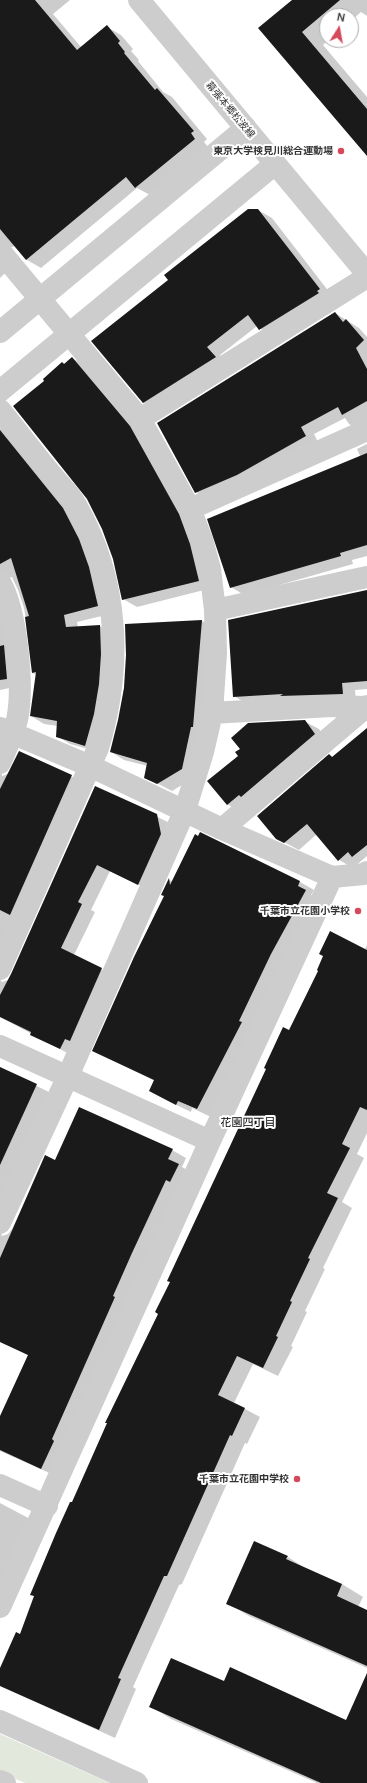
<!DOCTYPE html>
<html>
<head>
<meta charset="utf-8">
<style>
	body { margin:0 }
	#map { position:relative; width:367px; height:1783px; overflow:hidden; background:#fff; font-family:Manrope,sans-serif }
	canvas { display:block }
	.north { position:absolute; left:319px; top:8px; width:40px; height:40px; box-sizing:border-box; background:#fff; border:1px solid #adadad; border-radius:50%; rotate:11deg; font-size:11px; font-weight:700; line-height:16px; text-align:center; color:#333 }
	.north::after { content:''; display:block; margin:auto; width:14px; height:18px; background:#d5495d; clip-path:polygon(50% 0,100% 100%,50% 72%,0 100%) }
</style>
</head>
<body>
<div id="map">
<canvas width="367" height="1783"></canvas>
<div class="north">N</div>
</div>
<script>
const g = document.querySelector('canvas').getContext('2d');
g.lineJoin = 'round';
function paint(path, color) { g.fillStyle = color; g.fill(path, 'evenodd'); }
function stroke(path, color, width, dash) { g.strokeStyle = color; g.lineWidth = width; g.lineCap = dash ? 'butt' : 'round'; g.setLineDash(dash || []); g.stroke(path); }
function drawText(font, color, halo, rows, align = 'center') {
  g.font = font + ' Manrope,"Noto Sans JP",sans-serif'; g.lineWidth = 4; g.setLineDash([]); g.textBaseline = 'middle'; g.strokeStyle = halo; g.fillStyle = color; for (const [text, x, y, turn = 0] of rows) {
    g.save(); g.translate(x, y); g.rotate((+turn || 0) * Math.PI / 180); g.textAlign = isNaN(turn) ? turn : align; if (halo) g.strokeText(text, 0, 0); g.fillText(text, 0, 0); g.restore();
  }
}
paint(new Path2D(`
	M0,1734L110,1783H25L0,1772Z`), '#e3e8dd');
paint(new Path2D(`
	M0,0H70L53,14L81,47L107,27L121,35L133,49L131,51L139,60L138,61L163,92L172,97L207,139L204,142L208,147L150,195L137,188L41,268L27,260L15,246L7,249V271L0,278Z
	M293,0H367V16L361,12L351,21V16H327L328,40L323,45L367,97V155L260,28Z
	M258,210L272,218L333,297L273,337L257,326L220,355L229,365L157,410L143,402Z
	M335,313L359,328L367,337V430L362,432L349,424L345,418L314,434L319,444L210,500L196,492Z
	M72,358L86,366L143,435L192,523L212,588L137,607L123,599L114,559L46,381L63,363L65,364Z
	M0,428L9,433L76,516L110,614L77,622L78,627L100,626L113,634L99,752L70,744L57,736L58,726L44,724L31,716L37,675L33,673L31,648L24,608L18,590L12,577L8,578L20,686L0,690Z
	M367,444V556L352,560L353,564L244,595L231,587L360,456L357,449Z
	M367,591V689L355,690L356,701L247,704L234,696Z
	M202,621L216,628L195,777L172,791L145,777L148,766L124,760L111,752L119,720L124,688L127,656L126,625Z
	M304,721L319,729L328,742L241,812L227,804L239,756Z
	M367,729V856L353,868L339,860L317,834L299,850L276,838L330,755L333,757Z
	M0,748L2,776L8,774L23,754L85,783L0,979L2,982L8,980L12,975L95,787L170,823L152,891L110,871L91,910L95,912L74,955L114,976L73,1056L0,1017Z
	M200,834L300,882L314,890L311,895L319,899L211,1117L192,1108L191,1112L164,1099L150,1091L155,1081L94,1051L165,896L169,880L173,882Z
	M367,945V1133L357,1154L364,1158L342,1202L352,1208L323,1268L325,1269L305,1311L307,1312L291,1346L293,1347L278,1376L253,1364L234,1403L260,1417L247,1444L245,1443L182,1584L179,1585L133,1687L136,1689L115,1738L0,1686V1670L20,1635L73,1504L290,1032L365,949Z
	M0,1068L51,1093L1,1232L2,1236L8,1234L12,1229L46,1157L55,1161L172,1150L186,1158L182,1167L192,1173L56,1476L0,1451V1418L28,1355L0,1342Z
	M0,1503L32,1520L0,1587Z
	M288,1557L308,1570L342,1584L363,1597L358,1607L367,1611V1668L249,1616L227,1603Z
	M367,1676V1783H317L171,1719L150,1706L224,1682L347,1722Z`), '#0003');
paint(new Path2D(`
	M0,0H35L77,50L107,25L120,41L118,43L125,52L124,53L155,90L157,88L194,131L191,133L195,139L135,188L126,177L26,260L0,229Z
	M292,0H340L302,32L367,109V156L258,28Z
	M248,209H258L320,289L317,291L319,293L259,330L248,315L207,347L216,357L143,403L91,341L168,280L164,275Z
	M335,312L343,322L346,319L364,340L356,348L367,369V401L342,415L338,407L301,427L306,436L237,475L195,493L157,423Z
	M72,357L130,426L179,514L190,544L199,581L122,600L113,559L102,529L87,499L13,406L44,381L43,379L62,362L64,364Z
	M0,430L63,508L79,539L89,567L98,606L64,615L66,627L100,625L101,654L99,684L94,714L85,746L56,737L57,721L30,716L36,672L32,673L25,617L29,616L11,558L0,564Z
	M367,453V545L340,553L341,556L230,588L207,519Z
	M367,590V681L342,683L343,694L280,696L283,694L233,697L228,620Z
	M202,620L193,727H191L182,769L157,784L144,778L147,763L110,752L118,720L124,688L126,655L125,624Z
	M4,645L7,679L0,680V646Z
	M305,720L315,734L241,797L239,795L227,805L207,781L238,756L235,752L240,749L231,738L248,723Z
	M367,728V845L352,857L348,852L338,861L307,824L284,843L276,839L257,816L329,754L332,757Z
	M19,751L72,775L10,915L0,910V789Z
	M95,786L157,814L161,834L138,885L97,865L78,902L82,904L61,948L102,968L70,1041L65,1039L60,1049L30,1035L31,1032L0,1017V995L11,974Z
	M200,832L300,881L298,886L306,890L271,954L239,1021L242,1022L197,1109L178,1101L176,1105L149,1091L154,1080L92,1051L134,957L164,896L161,895L169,878L170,885L195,834L198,836Z
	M330,931L367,950V1110L360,1107L342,1144L350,1148L327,1193L338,1198L308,1258L310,1259L290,1301L292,1302L276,1336L278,1337L263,1368L237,1356L218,1395L245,1408L232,1436L230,1435L167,1576H164L118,1678L121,1679L99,1730L0,1686V1668L16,1632L20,1634L34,1596L30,1595L56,1533L70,1502H72L107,1423H105L158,1314L155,1312L170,1282L167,1281L266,1069L264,1068L283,1027L289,1030L318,971L317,970L323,956L319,954Z
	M0,1067L37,1084L0,1165Z
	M79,1107L173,1149L168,1159L179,1164L170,1182L166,1180L132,1253L113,1296L115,1297L52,1439L54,1441L41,1469L0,1450V1416L28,1355L0,1342V1258L45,1155L55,1160Z
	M254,1541L288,1556L286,1559L342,1584L337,1596L367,1610V1666L226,1604Z
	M171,1658L224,1681L230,1667L346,1720L367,1673V1783H321L149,1707Z`), '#1a1a1a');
stroke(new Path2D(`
	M139,0L367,274
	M0,251L140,419L190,509L202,540L210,569L215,610L216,653L212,713L203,752L185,810L68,1076L0,1223
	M0,332L246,128
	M0,391L275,164
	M0,410C17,431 34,453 51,474C59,484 70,494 76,505C119,581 123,665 98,748L0,969
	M140,419L367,277
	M190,509L367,430
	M0,582C17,612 24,687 17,720C13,735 6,749 0,763
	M215,610L367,577
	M212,713L331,706L366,707
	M0,728L90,766L222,829L332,877L364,874L367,872
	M222,829L367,706
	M0,1046L210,1141
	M0,1485L47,1506
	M0,1607L210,1141L332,877
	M0,1721L137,1783
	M0,1781L5,1783`), '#cdcdcd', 22);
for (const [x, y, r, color] of [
	[341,151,4,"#d5495d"],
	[358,911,4,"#d5495d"],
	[297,1479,4,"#d5495d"]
]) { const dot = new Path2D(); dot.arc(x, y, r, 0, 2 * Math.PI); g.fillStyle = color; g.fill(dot); stroke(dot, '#fff', 1.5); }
drawText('10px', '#333', '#fff', [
	["幕張本郷松波線",230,110,50]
]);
drawText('bold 10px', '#333', '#fff', [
	["東京大学検見川総合運動場",333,151],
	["千葉市立花園小学校",350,911],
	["千葉市立花園中学校",289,1479]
], 'right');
drawText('11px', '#000', '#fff', [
	["花園四丁目",248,1123]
]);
</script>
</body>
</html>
